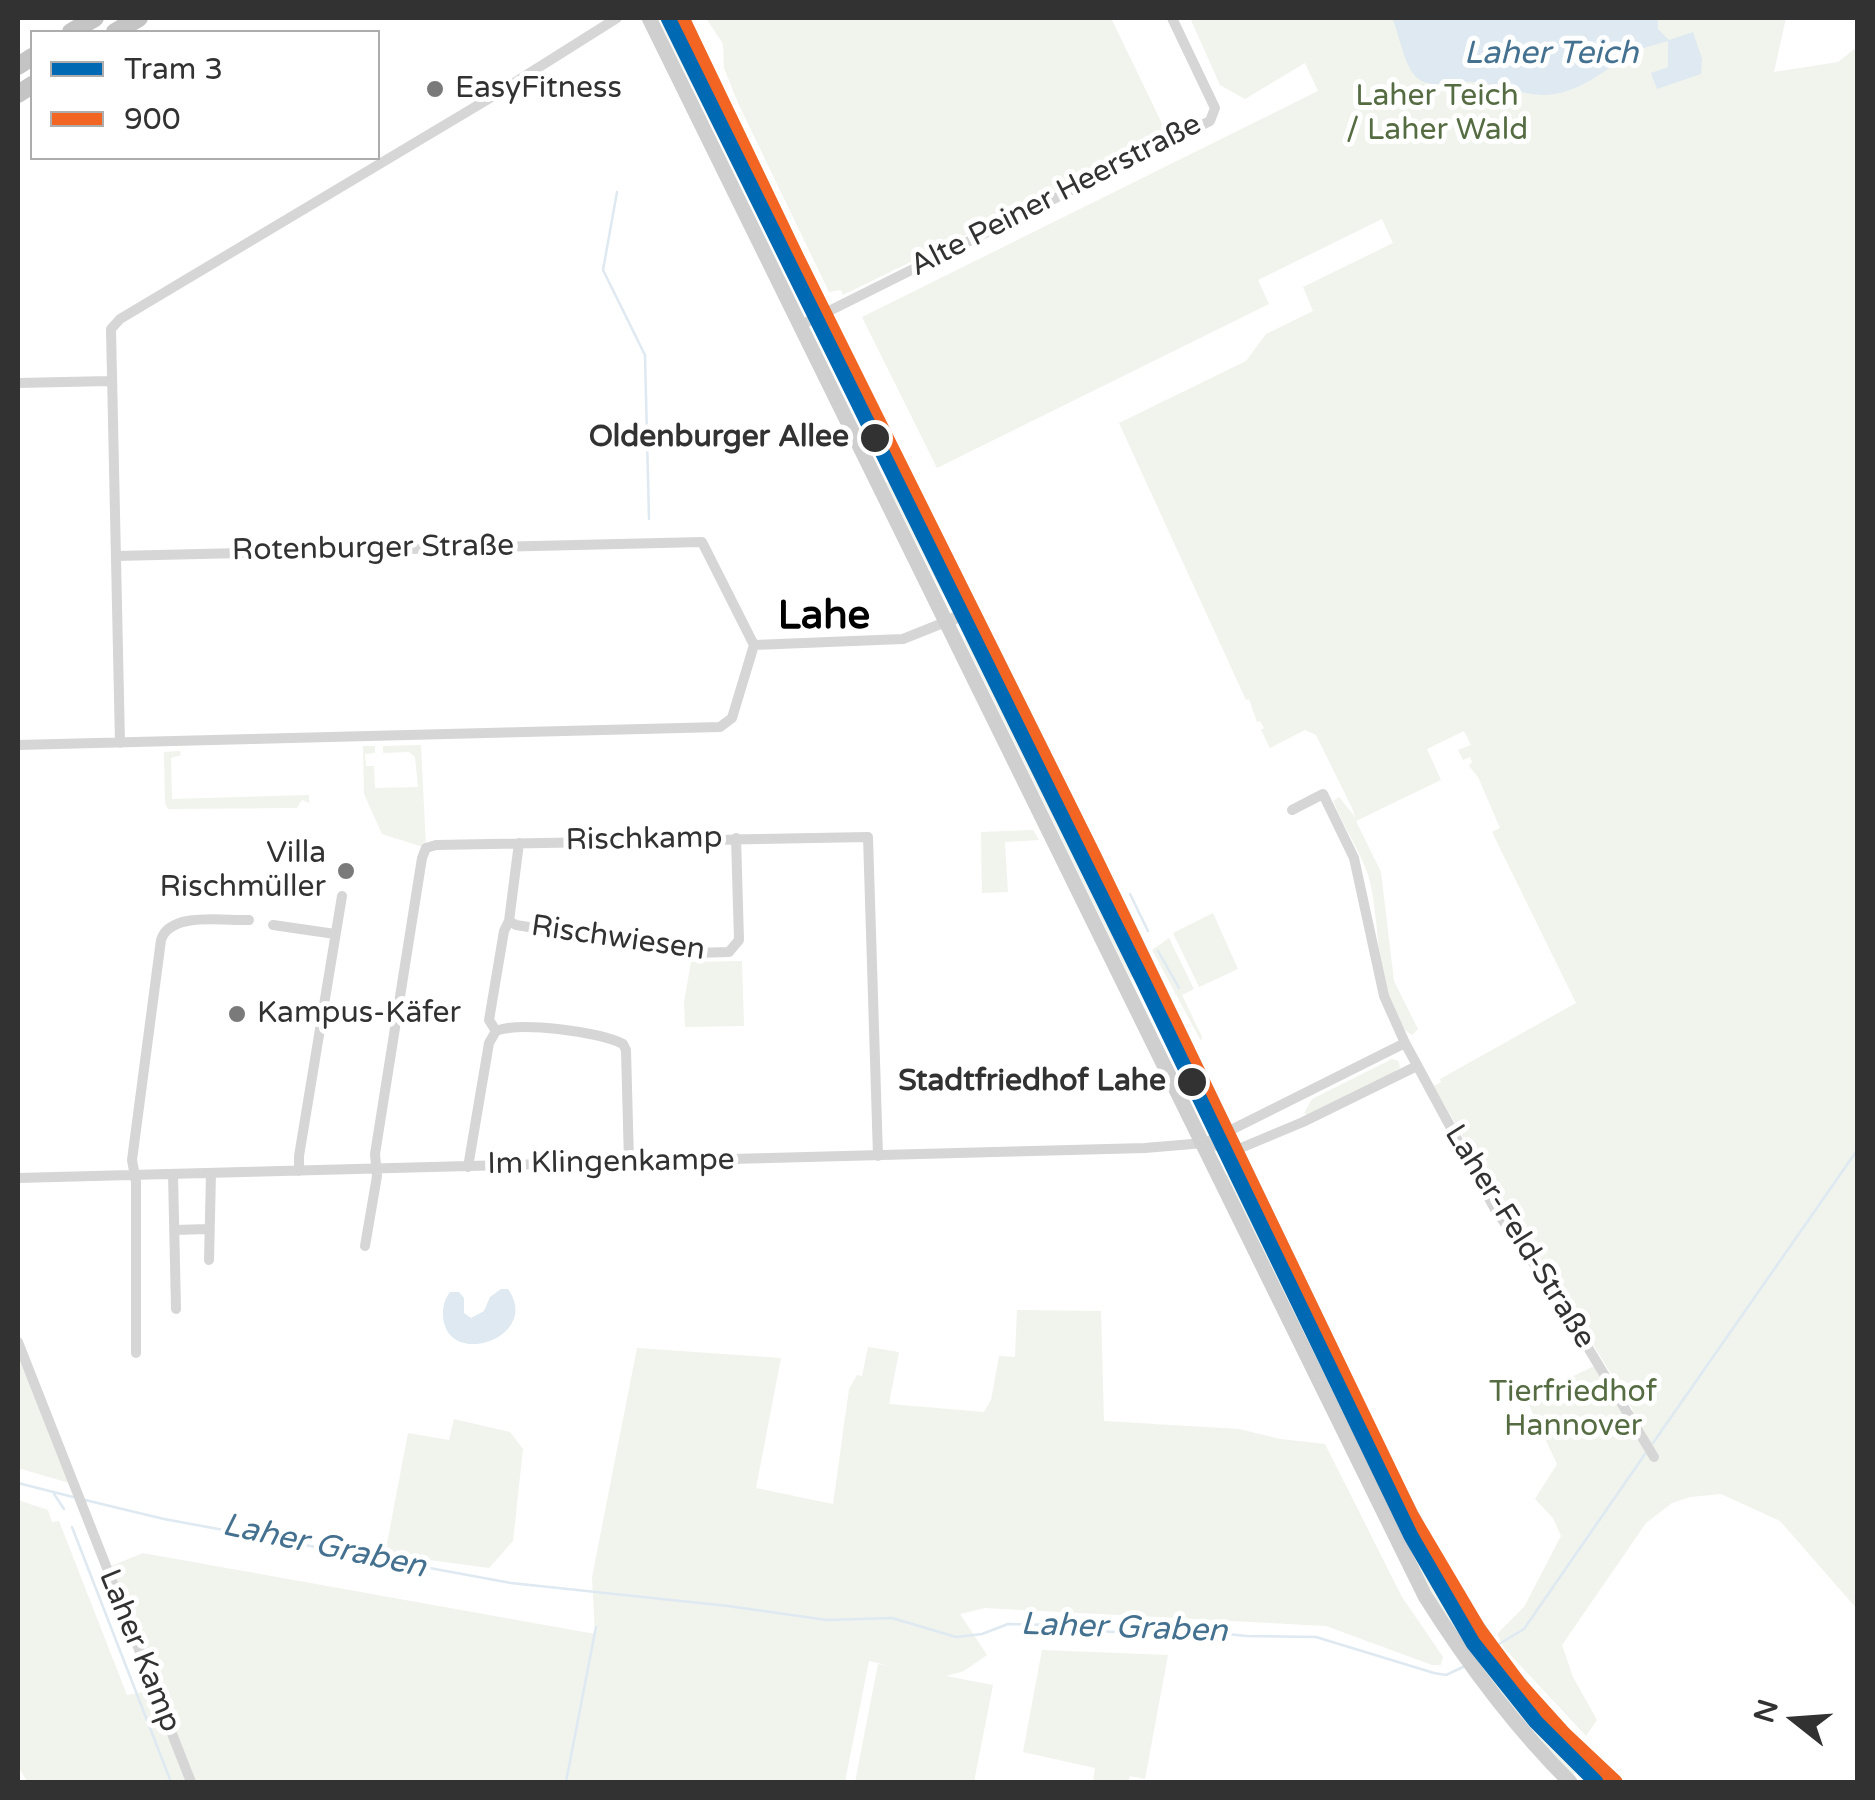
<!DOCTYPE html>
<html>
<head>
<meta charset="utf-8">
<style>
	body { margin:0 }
	#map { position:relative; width:1875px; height:1800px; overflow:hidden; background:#fff; font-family:"Varela Round",sans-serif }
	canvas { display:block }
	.frame { position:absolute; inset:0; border:20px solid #323232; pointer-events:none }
	.legend { position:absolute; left:30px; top:30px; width:350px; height:130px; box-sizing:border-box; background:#fff; border:2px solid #adadad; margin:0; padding:12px 18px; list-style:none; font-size:30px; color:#323232 }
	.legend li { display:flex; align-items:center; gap:20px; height:50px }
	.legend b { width:50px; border:2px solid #adadad }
	.north { position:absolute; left:1745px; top:1670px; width:100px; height:100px; -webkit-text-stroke:8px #fff; paint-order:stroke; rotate:287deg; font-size:28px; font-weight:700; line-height:40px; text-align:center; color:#323232 }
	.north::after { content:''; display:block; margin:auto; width:35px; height:45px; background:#323232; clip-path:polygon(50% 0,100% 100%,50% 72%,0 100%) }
</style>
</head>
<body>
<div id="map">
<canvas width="1875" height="1800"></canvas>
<div class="frame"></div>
<ul class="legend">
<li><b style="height:12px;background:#0069b4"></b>Tram 3</li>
<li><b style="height:12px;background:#f26522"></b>900</li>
</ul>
<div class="north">N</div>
</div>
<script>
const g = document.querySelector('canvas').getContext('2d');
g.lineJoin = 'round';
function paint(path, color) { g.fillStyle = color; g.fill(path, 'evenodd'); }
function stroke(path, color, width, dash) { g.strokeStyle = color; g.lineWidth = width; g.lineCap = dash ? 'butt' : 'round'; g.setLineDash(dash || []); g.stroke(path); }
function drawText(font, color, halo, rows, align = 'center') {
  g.font = font + ' "Varela Round",sans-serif'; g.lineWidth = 10; g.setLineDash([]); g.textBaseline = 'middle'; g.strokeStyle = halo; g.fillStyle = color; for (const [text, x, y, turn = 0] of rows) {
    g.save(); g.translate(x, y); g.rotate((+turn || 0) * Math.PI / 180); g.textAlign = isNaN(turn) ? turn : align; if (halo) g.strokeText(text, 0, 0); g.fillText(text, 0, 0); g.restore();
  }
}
paint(new Path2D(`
	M706,18H1111L1168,136L843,295L841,290L829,292L738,103L724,68L723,44Z
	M1190,18H1786L1774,72L1838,62L1857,47V1609L1780,1521L1721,1494L1690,1497L1672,1503L1646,1523L1562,1645L1573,1677L1597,1720L1586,1736L1505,1649L1497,1634L1524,1607L1561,1536L1553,1518L1535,1499L1557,1464L1526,1399L1594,1366L1623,1415L1633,1410L1569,1305L1507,1215L1434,1086L1441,1082L1440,1079L1576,1003L1492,832L1500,828L1478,777L1469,766L1472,762L1470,757L1463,760L1458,750L1471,745L1464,731L1427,749L1441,780L1356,821L1381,872L1394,981L1418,1029L1412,1035C1373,1012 1382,912 1367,872C1358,848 1343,825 1333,801L1339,797L1355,817L1352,808L1316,735L1305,730L1270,748L1261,730L1264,728L1260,721L1257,722L1249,699L1246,700L1119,423L1246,361L1266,334L1313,311L1303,287L1393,243L1382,219L1258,280L1269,304L937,468L862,317L1318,91L1305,63L1245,99L1220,85Z
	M674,20L815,302L803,308L662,26Z
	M900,476L955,586L942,593L886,483Z
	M975,635L1141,972L1130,978L964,640Z
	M421,745L426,848L382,834L364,794L363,746H375V753L365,754L366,766H374L375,788L418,787L415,757L409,752L383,753V746Z
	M180,751L181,755L171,758L172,799L309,795V803L302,800L297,808L168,809L165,803L164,752Z
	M1033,830L1039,840L1005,842L1008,892L982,893L981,832Z
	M1213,913L1238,969L1199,987L1173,933Z
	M1169,938L1194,989L1182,995L1202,1037L1201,1041L1152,950Z
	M742,961L744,1026L685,1027L684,1002L691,962Z
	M1392,1059L1399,1061L1400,1068L1389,1075L1309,1116L1304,1113L1312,1099Z
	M1235,1171L1407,1516L1565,1745L1583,1763L1573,1775L1499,1696L1425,1586L1225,1176Z
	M1017,1310L1101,1311L1104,1421L1239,1429L1280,1439L1325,1444L1402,1597L1443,1657L1441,1665H1432L1326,1626L985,1608L960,1614L987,1655L964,1671L946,1676L993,1685L974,1782H855L878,1664L890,1666L869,1661L845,1782H28L18,1767V1500L48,1510L52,1522L59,1521L127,1695L154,1690L106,1568L143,1553L595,1634L592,1577L637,1348L781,1358L756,1488L833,1504L849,1389L857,1375L862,1376L868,1347L899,1352L889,1404L984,1412L991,1400L999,1356L1015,1357Z
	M18,1352L69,1483L18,1468Z
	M454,1419L510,1432L523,1449L513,1541L489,1568L385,1554L408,1433L449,1440Z
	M1042,1650L1168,1655L1145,1779L1130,1776L1128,1782H1093L1095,1768L1023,1752Z`), '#f1f4ed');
paint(new Path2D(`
	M1392,18H1658V29L1669,40L1693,32L1702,59L1701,74L1657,89L1651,73L1668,67V41C1658,44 1648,46 1639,50C1606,67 1581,95 1542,95C1518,94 1497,84 1474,82C1458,80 1435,89 1420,80C1404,70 1400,35 1392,18Z
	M501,1289H508C543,1338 444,1371 443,1314C443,1305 445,1299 450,1292H459L464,1298V1313L471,1318L484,1311L490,1297Z`), '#dee9f2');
stroke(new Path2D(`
	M617,192L603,270L645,355L649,519
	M1130,894L1148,931
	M1158,951L1179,988
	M1653,1443L1858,1149
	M18,1483L73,1497
	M54,1494L64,1509
	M85,1500L164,1519L511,1583L728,1606L827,1620L892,1618L956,1637L982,1634L1008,1624L1056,1625L1112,1632L1155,1627L1247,1636L1316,1637L1434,1673L1446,1675L1463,1667
	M72,1527L171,1782
	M1499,1644L1524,1629L1645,1454
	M1474,1660L1488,1651
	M566,1782L596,1627`), '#dee9f2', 2.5);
stroke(new Path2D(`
	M801,325L1210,121L1215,108L1172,18
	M18,383L110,381
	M116,556L702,542L754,645
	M754,645L903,639L948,621
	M120,743L111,329L120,319L490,98L617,18
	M18,745L720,727L732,718L754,645
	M1292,810L1323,794L1354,858L1384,996L1405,1043L1496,1211L1555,1293L1654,1457
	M509,921L516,925L693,953L729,952L739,940L736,838
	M273,925L335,934
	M496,1031L489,1020L504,931L509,921L519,843
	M1205,1143L1405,1043
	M468,1167L489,1043L496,1031C520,1021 600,1032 623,1044L626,1050L629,1162
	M299,1171V1156L342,896
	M173,1174L176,1309
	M18,1178L1145,1148L1204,1143L1236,1150L1303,1122L1417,1066
	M175,1230L208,1229
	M365,1246L377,1176L375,1154L422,858L426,848L436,845L868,837L878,1156
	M209,1260L211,1173
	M18,1342L191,1782
	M136,1353V1182L132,1160L161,940C170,911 225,921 249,920`), '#d6d6d6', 10);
stroke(new Path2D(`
	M948,621L972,611`), '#d6d6d6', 12);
stroke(new Path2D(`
	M649,18L1425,1596C1467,1663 1514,1726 1570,1782
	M682,18C832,340 998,655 1152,976C1209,1094 1266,1212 1322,1330C1402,1498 1469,1660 1615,1782`), '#cfcfcf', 15);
stroke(new Path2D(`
	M71,32L95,18
	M115,32L139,18
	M18,66L32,57
	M18,94L32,85`), '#c4c4c4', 18);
stroke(new Path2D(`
	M682,18L797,258L1094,856L1411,1515L1479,1630L1519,1684L1564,1734L1615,1782`), '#f26522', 15);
stroke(new Path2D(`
	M668,18L1142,979L1411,1536L1473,1643L1536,1722L1596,1782`), '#0069b4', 15);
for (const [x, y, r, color] of [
	[435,89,10,"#7a7a7a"],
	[875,438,16,"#323232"],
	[346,871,10,"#7a7a7a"],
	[237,1014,10,"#7a7a7a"],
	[1192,1082,16,"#323232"]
]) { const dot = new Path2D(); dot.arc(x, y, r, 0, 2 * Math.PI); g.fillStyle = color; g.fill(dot); stroke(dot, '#fff', 4); }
drawText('30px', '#323232', '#fff', [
	["EasyFitness",455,89],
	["Villa",326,854,"right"],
	["Rischmüller",326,888,"right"],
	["Kampus-Käfer",257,1014]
], 'left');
drawText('30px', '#556c42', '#fff', [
	["Laher Teich",1437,97],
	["/ Laher Wald",1437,131],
	["Tierfriedhof",1573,1393],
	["Hannover",1573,1427]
]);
drawText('30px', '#323232', '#fff', [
	["Alte Peiner Heerstraße",1056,196,-27],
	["Rotenburger Straße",373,549,-1],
	["Rischkamp",644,840,-1],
	["Rischwiesen",618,939,8],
	["Im Klingenkampe",611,1163,-1],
	["Laher-Feld-Straße",1519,1237,58],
	["Laher Kamp",139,1651,68]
]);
drawText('bold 30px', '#323232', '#fff', [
	["Oldenburger Allee",849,438],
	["Stadtfriedhof Lahe",1166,1082]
], 'right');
drawText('italic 32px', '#447190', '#fff', [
	["Laher Teich",1551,55],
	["Laher Graben",324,1547,12],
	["Laher Graben",1124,1629,2]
]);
drawText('bold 40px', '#000', '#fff', [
	["Lahe",824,617]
]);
</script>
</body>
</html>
